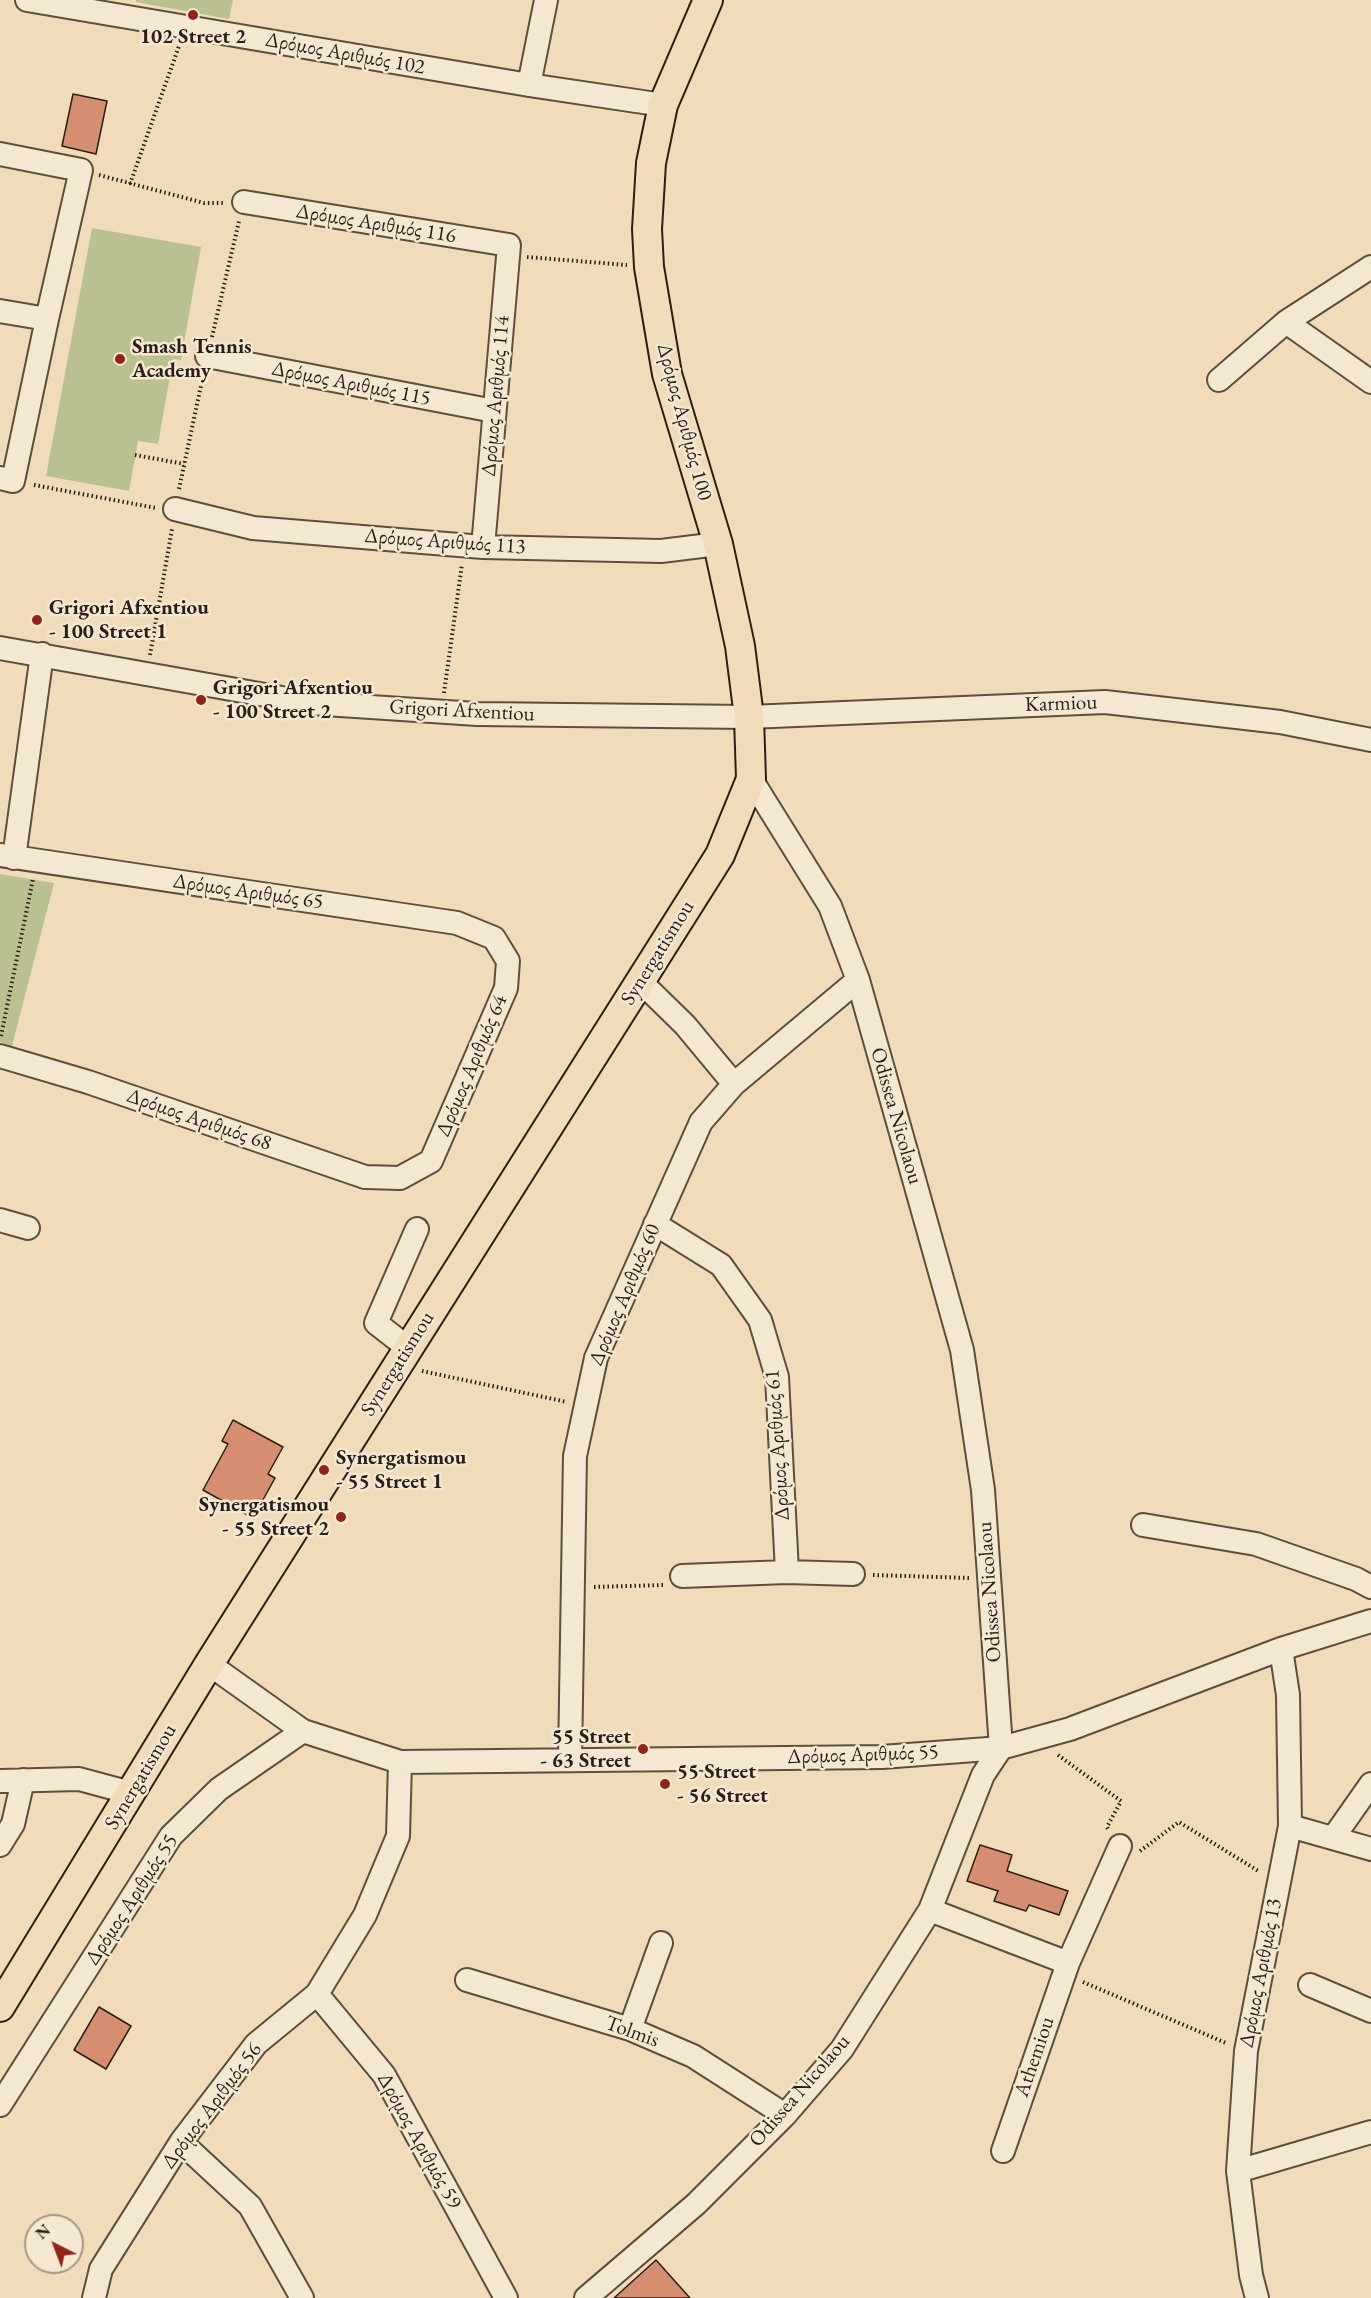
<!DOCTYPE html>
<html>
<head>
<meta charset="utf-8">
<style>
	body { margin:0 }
	#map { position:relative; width:1371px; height:2298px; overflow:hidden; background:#f0dcbb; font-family:"EB Garamond",serif }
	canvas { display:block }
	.north { position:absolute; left:24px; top:2214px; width:60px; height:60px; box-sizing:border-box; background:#f5e8d3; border:2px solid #a59787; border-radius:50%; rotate:318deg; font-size:16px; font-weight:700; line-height:24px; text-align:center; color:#2c1e16 }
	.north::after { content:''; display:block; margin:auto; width:21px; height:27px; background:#8f2418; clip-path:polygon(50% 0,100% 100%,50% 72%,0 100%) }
</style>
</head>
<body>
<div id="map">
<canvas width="1371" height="2298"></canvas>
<div class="north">N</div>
</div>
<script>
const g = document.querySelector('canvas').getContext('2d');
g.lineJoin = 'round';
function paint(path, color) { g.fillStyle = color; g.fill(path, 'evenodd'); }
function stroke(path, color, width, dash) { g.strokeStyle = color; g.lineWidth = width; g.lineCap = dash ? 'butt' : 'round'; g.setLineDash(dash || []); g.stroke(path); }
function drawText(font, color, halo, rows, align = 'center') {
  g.font = font + ' "EB Garamond",serif'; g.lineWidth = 5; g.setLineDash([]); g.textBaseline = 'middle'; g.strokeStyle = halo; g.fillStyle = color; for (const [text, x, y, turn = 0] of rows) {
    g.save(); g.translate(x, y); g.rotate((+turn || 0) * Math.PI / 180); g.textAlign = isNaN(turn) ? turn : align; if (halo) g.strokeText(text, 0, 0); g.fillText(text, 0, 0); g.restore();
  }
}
paint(new Path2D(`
	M136,0H233L229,19L136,2Z
	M92,228L201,247L181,360L173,359L158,444L138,441L129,491L46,476Z
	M0,874L54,883L12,1046L0,1042Z`), '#bac090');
const building = new Path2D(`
	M73,94L107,101L96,154L62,146Z
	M233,1420L283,1447L268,1474L275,1478L253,1518L203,1490L228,1444L222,1441Z
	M980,1845L1012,1855L1007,1871L1068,1891L1059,1915L1029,1905L1026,1911L994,1901L998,1891L967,1881Z
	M99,2007L131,2026L106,2069L74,2050Z
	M656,2260L690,2298H614Z`);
paint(building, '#d68e71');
stroke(building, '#2c1e16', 1.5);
const minor = new Path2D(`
	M27,0L529,85L663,105
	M529,85L546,0
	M0,154L81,170L47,319L13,481L0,478
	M244,202L509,245L483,547
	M0,311L47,319
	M1286,322L1371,382
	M207,356L494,411
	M1219,380L1286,322L1371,267
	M175,509L253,528L483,547L661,551L718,544
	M0,648L310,703L477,714L749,717L1105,702L1280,722L1371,740
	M0,855L457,923L494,938L508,961L506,988L431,1161L400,1178L365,1177L88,1082L0,1056
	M14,858L42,654
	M640,981L685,1025L734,1084
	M0,1220L28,1228
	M655,1224L721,1265L760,1320L777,1377L787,1572
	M408,1348L376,1323L417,1229
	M1143,1525L1256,1544L1356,1579L1371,1587
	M682,1576L787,1572L853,1574
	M209,1664L303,1731L400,1762L882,1757L1001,1748L1070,1729L1281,1649L1371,1621
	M570,1759L575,1456L596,1358L701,1122L734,1084L858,980
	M0,1781L79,1779L131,1793
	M1290,1826L1371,1849
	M1333,1838L1371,1784
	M0,1845L13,1824L23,1780
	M930,1910L1068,1963
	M467,1980L630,2029L693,2056L785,2115
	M1310,1985L1371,2011
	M317,1994L384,2075L506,2298
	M630,2029L661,1943
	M0,2105L171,1836L219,1789L303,1731
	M181,2142L250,2206L302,2298
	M1003,2151L1068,1963L1120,1846
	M1238,2171L1371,2132
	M94,2298L101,2269L181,2142L256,2044L317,1994L365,1915L398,1836L400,1762
	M586,2298L696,2204L785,2115L842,2049L930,1910L983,1775L1001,1748L983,1490L962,1350L858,980L830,906L751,779
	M1257,2298L1251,2275L1238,2171L1246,2051L1290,1826L1288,1695L1281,1649`);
const major = new Path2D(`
	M0,2007L209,1664L720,855L751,779L749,717L740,646L718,544L667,374L649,267L647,229L651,163L663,105L708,0`);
stroke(minor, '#5d4e3f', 26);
stroke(major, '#2c1e16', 32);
stroke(new Path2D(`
	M99,175L204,203H223
	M130,184L179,46
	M527,257L627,265
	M212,337L239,221
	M135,455L184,464
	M34,485L156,508
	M179,489L203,376
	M150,655L172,529
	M444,693L462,564
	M1,1036L33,879
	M422,1371L567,1402
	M873,1575L970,1578
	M594,1587L664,1585
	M1058,1755L1121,1801L1107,1827L1108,1829
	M1140,1851L1179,1822L1260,1872
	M1083,1982L1226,2043`), '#2c1e16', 4, [1.5, 3]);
stroke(minor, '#f5e8d3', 22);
stroke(major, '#f0dcbb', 28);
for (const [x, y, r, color] of [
	[193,15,6,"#8f2418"],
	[120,359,6,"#8f2418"],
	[37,620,6,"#8f2418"],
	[201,700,6,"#8f2418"],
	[324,1470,6,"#8f2418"],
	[341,1517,6,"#8f2418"],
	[643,1749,6,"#8f2418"],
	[665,1784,6,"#8f2418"]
]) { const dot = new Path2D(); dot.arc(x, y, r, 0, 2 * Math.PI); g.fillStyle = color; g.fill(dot); stroke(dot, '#f5e8d3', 2); }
drawText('bold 21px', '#2c1e16', '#f5e8d3', [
	["102 Street 2",193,37,"center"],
	["Smash Tennis",132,347],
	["Academy",132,371],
	["Grigori Afxentiou",49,608],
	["- 100 Street 1",49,632],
	["Grigori Afxentiou",213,688],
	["- 100 Street 2",213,712],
	["Synergatismou",336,1458],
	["- 55 Street 1",336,1482],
	["Synergatismou",329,1505,"right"],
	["- 55 Street 2",329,1529,"right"],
	["55 Street",631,1737,"right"],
	["- 63 Street",631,1761,"right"],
	["55 Street",677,1772],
	["- 56 Street",677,1796]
], 'left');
drawText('21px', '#2c1e16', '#f5e8d3', [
	["Δρόμος Αριθμός 102",345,54,10],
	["Δρόμος Αριθμός 116",376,224,9],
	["Δρόμος Αριθμός 115",351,384,11],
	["Δρόμος Αριθμός 114",496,396,-85],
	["Δρόμος Αριθμός 100",684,422,75],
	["Δρόμος Αριθμός 113",445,542,4],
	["Karmiou",1061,704,-2],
	["Grigori Afxentiou",462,711,3],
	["Δρόμος Αριθμός 65",248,892,8],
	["Synergatismou",658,953,-58],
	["Δρόμος Αριθμός 64",472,1066,-67],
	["Odissea Nicolaou",896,1116,74],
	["Δρόμος Αριθμός 68",199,1120,19],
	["Δρόμος Αριθμός 60",625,1295,-67],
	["Synergatismou",398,1364,-58],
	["Δρόμος Αριθμός 61",778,1445,-94],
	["Odissea Nicolaou",990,1592,-94],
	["Δρόμος Αριθμός 55",863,1755,-2],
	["Synergatismou",141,1777,-59],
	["Δρόμος Αριθμός 55",132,1900,-57],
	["Δρόμος Αριθμός 13",1261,1973,-79],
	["Tolmis",632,2032,20],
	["Athemiou",1035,2057,-71],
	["Odissea Nicolaou",800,2091,-49],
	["Δρόμος Αριθμός 56",212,2106,-53],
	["Δρόμος Αριθμός 59",419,2141,61]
]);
</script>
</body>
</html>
